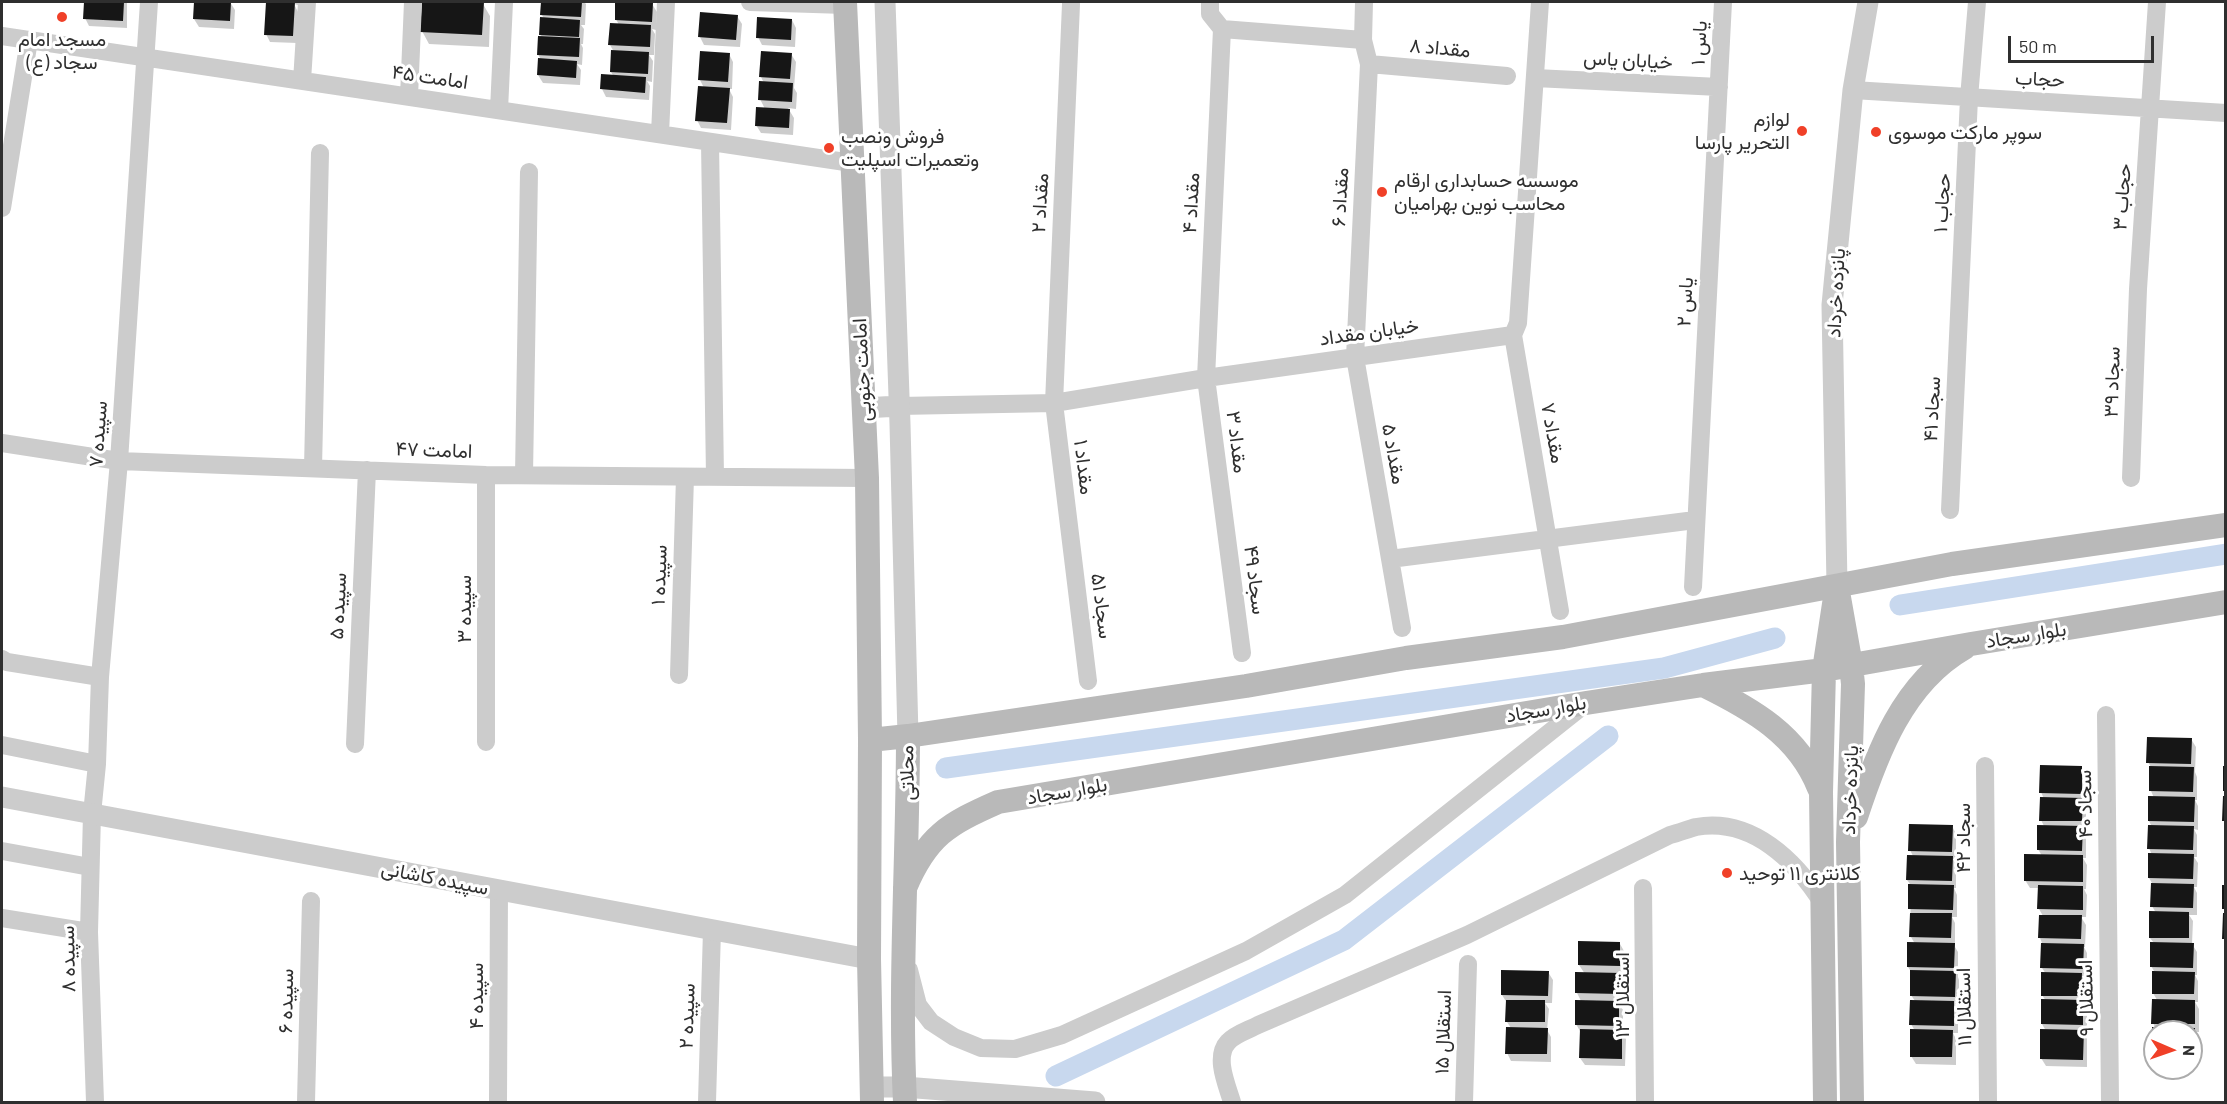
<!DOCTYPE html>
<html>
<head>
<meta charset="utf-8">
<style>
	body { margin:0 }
	#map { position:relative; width:2227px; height:1104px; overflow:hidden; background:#fff; font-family:Barlow,sans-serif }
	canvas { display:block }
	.frame { position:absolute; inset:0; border:3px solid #2f2f2f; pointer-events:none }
	.north { position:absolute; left:2143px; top:1020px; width:60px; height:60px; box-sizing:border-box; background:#fff; border:2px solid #acacac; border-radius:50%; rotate:92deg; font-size:16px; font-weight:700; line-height:24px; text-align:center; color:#2f2f2f }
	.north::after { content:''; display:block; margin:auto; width:21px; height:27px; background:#f04028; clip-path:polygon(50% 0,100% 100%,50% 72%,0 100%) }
	.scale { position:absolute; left:2008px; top:36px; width:146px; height:27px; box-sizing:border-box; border:3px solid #2f2f2f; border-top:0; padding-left:8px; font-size:18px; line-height:21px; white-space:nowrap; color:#2f2f2f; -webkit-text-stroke:4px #fff; paint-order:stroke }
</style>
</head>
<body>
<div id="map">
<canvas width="2227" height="1104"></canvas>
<div class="frame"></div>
<div class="north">N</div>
<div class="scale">50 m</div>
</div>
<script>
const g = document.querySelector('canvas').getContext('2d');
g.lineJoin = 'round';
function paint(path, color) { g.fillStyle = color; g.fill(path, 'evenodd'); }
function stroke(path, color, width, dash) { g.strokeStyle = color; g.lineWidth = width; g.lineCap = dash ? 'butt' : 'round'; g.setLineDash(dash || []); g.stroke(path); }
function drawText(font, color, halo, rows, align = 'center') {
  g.font = font + ' Barlow,Vazirmatn,sans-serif'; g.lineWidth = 6; g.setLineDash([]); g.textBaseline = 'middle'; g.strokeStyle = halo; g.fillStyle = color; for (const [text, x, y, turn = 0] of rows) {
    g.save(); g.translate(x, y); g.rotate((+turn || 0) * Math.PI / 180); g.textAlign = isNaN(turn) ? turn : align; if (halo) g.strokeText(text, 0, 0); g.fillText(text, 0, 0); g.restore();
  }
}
paint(new Path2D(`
	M86,2H127V28L89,26L85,18Z
	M196,2H230L235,10L234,29L199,27L194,19Z
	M257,2H298V5L294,4L298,12L297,43L270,42L266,34L268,3Z
	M424,2L483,4L490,16L489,47L429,44L422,31Z
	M542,2H584L586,4L585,25H581L584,29L583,44H581L583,48L582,65L577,64L581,70L580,85L543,83L538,75L539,60H541L538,54L544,19L542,15Z
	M652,4L657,12L656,30L652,29L655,34L654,55H649L653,61L652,82L647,81L650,86L649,100L606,97L602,89L614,77L611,72L614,52L610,45L619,25L616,19Z
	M737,16L742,24L740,47L704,45L700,37Z
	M792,20L796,28L795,47L762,45L758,37Z
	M729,54L733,62L732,89H729L733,97L731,130L701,128L697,120L704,88L700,80Z
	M791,54L796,62L794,88L797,93L796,109L788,108L794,118L793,135L761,133L756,125L765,109L760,99L764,83L761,77Z
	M2191,739L2196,747L2195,772L2197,777V800H2195L2198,806V830L2194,829L2197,835V857H2194L2198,863L2197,887H2194L2197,893V915H2189L2193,921L2192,944L2197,952V975H2195L2198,981V1002H2195L2199,1009V1032H2196L2199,1037L2198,1063H2191V1032H2155V1058L2153,1055L2154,1029H2156L2153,1023L2157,1000L2153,993L2154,971L2151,966L2154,943L2150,938L2156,913L2152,906V883L2149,878L2152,855L2149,848L2152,827L2149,821L2154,798L2151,791V767L2148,762Z
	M2081,768L2086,775V801H2083L2086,807V829H2083L2086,835V858H2083L2087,865L2086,889H2084L2087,895L2086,917H2081L2086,925L2085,947H2084L2087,953V976H2082L2085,983L2084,1004L2087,1009V1032H2083L2087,1039V1067L2046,1066L2041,1058L2046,1031L2042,1024L2046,1001L2042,995L2046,974L2042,968V943L2040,938L2043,916L2039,909V888H2030L2025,880L2042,856L2038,849L2044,826L2041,820L2044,799L2041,792Z
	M1952,826L1956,834V859H1953L1956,865V888H1954L1957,895V917H1952L1955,923V947L1958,952V977L1959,980V1004H1955L1958,1010V1033H1953L1956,1039V1065L1916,1064L1911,1056L1915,1031L1911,1024L1915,1001L1911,995L1912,973L1908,967L1915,944L1911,937L1910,884L1907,880L1913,856L1910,850Z
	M1620,944L1624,951V973H1619L1624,983V1002H1618L1623,1010V1033L1626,1039L1625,1066L1585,1065L1580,1058L1581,1033L1576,1024L1581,1001L1577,993V974H1585L1579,965Z
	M1548,972L1553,980L1552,1003H1545L1549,1009L1547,1030L1551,1037V1062L1511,1061L1507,1053L1511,1028L1507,1022V1003L1502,995Z`), '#0003');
stroke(new Path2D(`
	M1900,605L2226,554
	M946,768L1664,668L1775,638
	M1056,1076L1344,940L1608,736`), '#c8d8ee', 21);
paint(new Path2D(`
	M84,2H124L123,21L83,19Z
	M194,2H231L230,21L193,19Z
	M266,2H295L293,36L264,35Z
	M422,2H484L482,35L420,32Z
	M541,2H582L581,17L540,15Z
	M615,2L653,3L652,22L615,20Z
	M700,12L738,15L736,40L698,37Z
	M540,17L580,20L579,37L539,35Z
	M757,17L792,19L791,40L756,38Z
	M610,23L651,25L650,47L608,45Z
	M538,36L580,38L579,57L537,55Z
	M611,50L649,52L648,74L610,72Z
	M700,51L730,53L728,82L698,80Z
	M761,51L792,53L790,79L759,77Z
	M538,58L577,61L576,78L537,75Z
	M601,74L646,77L645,93L600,89Z
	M759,81L793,83L792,102L758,100Z
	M698,86L730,88L727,123L695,121Z
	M756,107L790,109L789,128L755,126Z
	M2147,737L2192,738L2191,764L2146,763Z
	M2040,765L2082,766V794L2039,793Z
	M2149,766L2194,767L2193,792L2149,791Z
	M2223,766H2226V791H2223Z
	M2148,796L2195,797L2194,822L2148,821Z
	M2223,796H2226V821H2222Z
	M2040,797L2083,798L2082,821H2039Z
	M1909,824L1953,825L1952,852L1908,851Z
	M2037,825L2083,826L2082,851L2037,850Z
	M2148,825L2194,826L2193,850L2147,849Z
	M2148,853L2194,854L2193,879L2148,878Z
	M2024,854L2083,855V882L2024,881Z
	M1907,855L1953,856L1952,881L1906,880Z
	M2151,883L2194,884L2193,908L2150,907Z
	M1908,884L1954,885L1953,910L1908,909Z
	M2038,885L2083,886V910L2037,909Z
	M2222,885H2226V909H2222Z
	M2149,911L2189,912V938H2149Z
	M1910,913H1952L1951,938L1909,937Z
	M2223,913H2226V939H2222Z
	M2039,915H2082L2081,939L2038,938Z
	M1578,941L1620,942V966L1578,965Z
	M1907,942L1955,943L1954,968L1907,967Z
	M2150,942L2194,943L2193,968L2150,967Z
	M2041,943L2084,944L2083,969L2040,968Z
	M1501,970L1549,971L1548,996L1501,995Z
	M1910,970L1956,971L1955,997L1910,996Z
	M2152,971L2195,972L2194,994H2152Z
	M1575,972L1621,973L1620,994L1575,993Z
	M2041,972L2082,973L2081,996H2041Z
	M2041,999L2083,1000V1025L2041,1024Z
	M2152,999L2195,1000V1024H2151Z
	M1506,1000H1545V1022H1505Z
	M1575,1000L1619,1001V1026L1575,1025Z
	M1910,1000L1954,1001V1026L1909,1025Z
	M1506,1027L1548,1028L1547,1054H1505Z
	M2152,1027L2195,1028V1056H2191V1032H2155V1055H2152Z
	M1580,1029L1622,1030V1059L1579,1058Z
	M1910,1029L1953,1030L1952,1057H1910Z
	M2040,1029L2084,1030L2083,1060L2040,1059Z`), '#161616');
stroke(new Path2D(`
	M750,2L845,5
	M1210,2V14L1222,29L1363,40
	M1364,2L1363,40L1369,64L1355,357L1402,628
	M1071,4L1054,403L1088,681
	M1222,29L1206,378L1242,653
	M2,36L852,163
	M1369,64L1507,76
	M1535,78L1719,87
	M302,81L307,2
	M1853,90L2226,113
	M409,97L413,2
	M499,110L504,2
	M660,134L666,2
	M710,142L715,477
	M2,208L29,40
	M1513,335L1560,611
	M899,406L1054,403L1206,378L1513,335L1518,323L1540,2
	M2,443L119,461L486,475L867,478
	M313,468L320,153
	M486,475V742
	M524,475L529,172
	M2131,478L2138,289L2157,2
	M1950,510L1969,98L1977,2
	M1390,559L1695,520
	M1693,587L1723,2
	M2,659L7,662L100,677
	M679,675L685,477
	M2106,715L2110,1102
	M355,744L367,470
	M2,745L97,764
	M1985,766L1988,1102
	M2,851L90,867
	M1643,888L1645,1102
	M2,918L89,932
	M909,970L918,1005L931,1022L954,1037L981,1048L1015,1049L1062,1035L1246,951L1345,895L1584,705
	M95,1102L89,932L92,814L97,764L100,677L119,461L149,2
	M306,1102L311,901
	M498,1102L499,890
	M707,1102L712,930
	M1232,1102C1227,1085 1214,1057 1228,1042C1235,1034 1249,1030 1258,1025L1467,935L1670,835C1679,833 1688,829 1696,827C1752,817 1796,861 1823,904
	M1464,1102L1468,964`), '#ccc', 18);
stroke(new Path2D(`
	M885,2L900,424L908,736
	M864,408L899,406
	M1837,586L1832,305L1853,90L1868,2
	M2,797L869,959
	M872,1087H904L1095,1102`), '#ccc', 21);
stroke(new Path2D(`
	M845,2L867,478L870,740L869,959L872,1102
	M1837,586L1851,665L1853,684L1848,842L1852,1102
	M1703,685C1752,709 1798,735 1819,788
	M908,736L1246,686L1406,658L1563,637L1952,564L2226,525
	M870,740L908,736C908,858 899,980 905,1102
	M1856,817C1877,753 1903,683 1964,648
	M905,888C927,836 948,824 998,802L1586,703L1703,685L1824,670L1971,644L2226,602
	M1825,1102L1821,792L1824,670L1834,604`), '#b9b9b9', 24);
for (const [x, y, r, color] of [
	[62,17,6,"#f04028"],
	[1802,131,6,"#f04028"],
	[1876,132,6,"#f04028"],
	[829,148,6,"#f04028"],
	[1382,192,6,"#f04028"],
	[1727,873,6,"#f04028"]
]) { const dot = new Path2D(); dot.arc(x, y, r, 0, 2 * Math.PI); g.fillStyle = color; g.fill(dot); stroke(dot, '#fff', 2); }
drawText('20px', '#2f2f2f', '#fff', [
	["مسجد امام",62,39,"center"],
	["سجاد (ع)",62,62,"center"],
	["لوازم",1790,119,"right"],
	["التحریر پارسا",1790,142,"right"],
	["سوپر مارکت موسوی",1888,132],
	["فروش ونصب",841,136],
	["وتعمیرات اسپلیت",841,159],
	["موسسه حسابداری ارقام",1394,180],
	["محاسب نوین بهرامیان",1394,203],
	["کلانتری ۱۱ توحید",1739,873]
], 'left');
drawText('20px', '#2f2f2f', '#fff', [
	["یاس ۱",1699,43,-87],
	["مقداد ۸",1440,48,5],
	["خیابان یاس",1628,60,3],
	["امامت ۴۵",430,77,8],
	["حجاب",2040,79,3],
	["مقداد ۶",1340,197,-87],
	["حجاب ۳",2122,197,-86],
	["مقداد ۲",1040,203,-87],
	["مقداد ۴",1191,203,-87],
	["حجاب ۱",1942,203,-87],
	["پانزده خرداد",1836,293,-87],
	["یاس ۲",1685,302,-87],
	["خیابان مقداد",1369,332,-8],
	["امامت جنوبی",862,370,-93],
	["سجاد ۳۹",2112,382,-88],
	["سجاد ۴۱",1932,409,-87],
	["مقداد ۷",1553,433,80],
	["سپیده ۷",98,434,-86],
	["مقداد ۳",1237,442,83],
	["امامت ۴۷",434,450,2],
	["مقداد ۵",1394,454,80],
	["مقداد ۱",1084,467,83],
	["سپیده ۱",659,575,-88],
	["سجاد ۴۹",1255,580,83],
	["سپیده ۵",338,606,-87],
	["سجاد ۵۱",1102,606,83],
	["سپیده ۳",464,609,-90],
	["بلوار سجاد",2026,635,-9],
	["بلوار سجاد",1546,709,-10],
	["محلاتی",907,773,-91],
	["پانزده خرداد",1850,790,-88],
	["بلوار سجاد",1067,791,-10],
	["سجاد ۴۰",2085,804,-91],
	["سجاد ۴۲",1963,838,-90],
	["سپیده کاشانی",435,878,11],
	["سپیده ۸",68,959,-91],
	["استقلال ۱۳",1622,995,-90],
	["سپیده ۴",476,996,-90],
	["استقلال ۹",2086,998,-91],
	["سپیده ۶",286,1001,-89],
	["استقلال ۱۱",1964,1007,-91],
	["سپیده ۲",687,1016,-88],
	["استقلال ۱۵",1443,1032,-88]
]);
</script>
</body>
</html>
